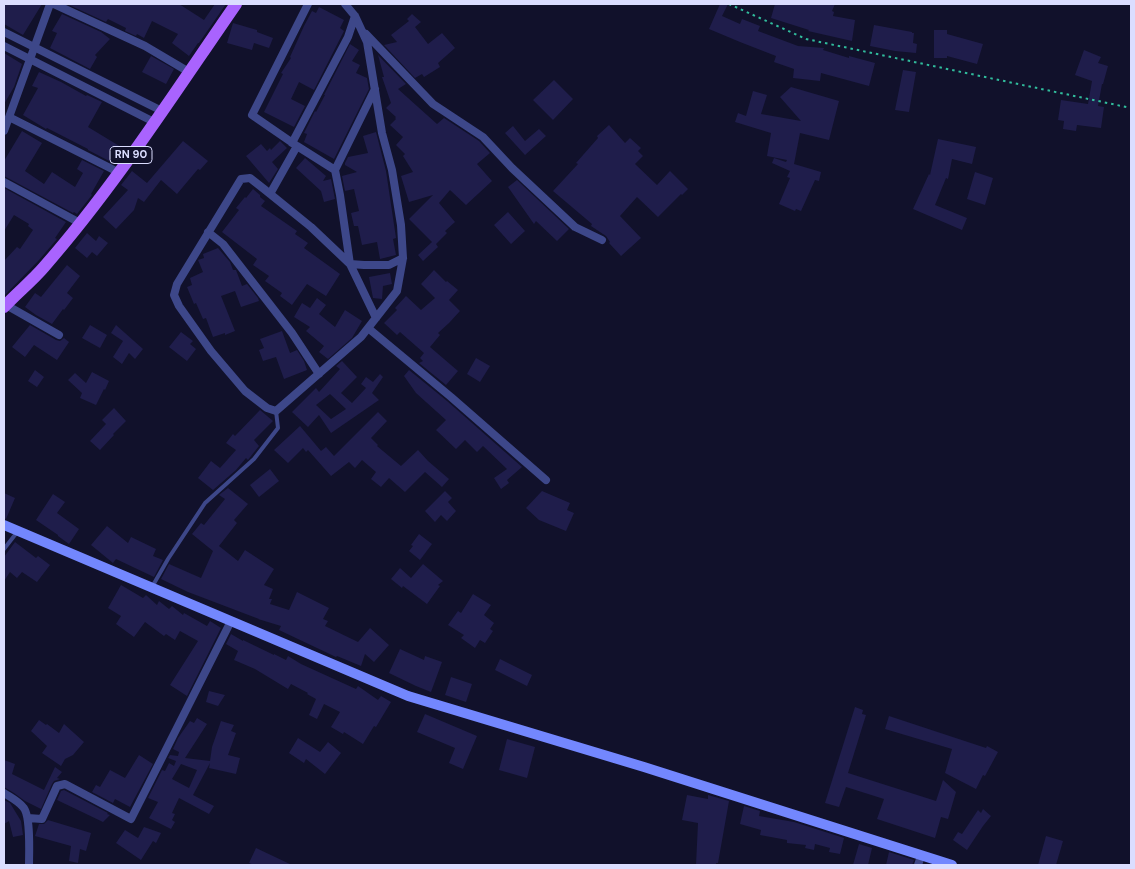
<!DOCTYPE html>
<html>
<head>
<meta charset="utf-8">
<style>
	body { margin:0 }
	#map { position:relative; width:1135px; height:869px; overflow:hidden; background:#11112b; font-family:"DM Sans",sans-serif }
	canvas { display:block }
	.frame { position:absolute; inset:0; border:5px solid #dbddff; pointer-events:none }
</style>
</head>
<body>
<div id="map">
<canvas width="1135" height="869"></canvas>
<div class="frame"></div>
</div>
<script>
const g = document.querySelector('canvas').getContext('2d');
g.lineJoin = 'round';
function paint(path, color) { g.fillStyle = color; g.fill(path, 'evenodd'); }
function stroke(path, color, width, dash) { g.strokeStyle = color; g.lineWidth = width; g.lineCap = dash ? 'butt' : 'round'; g.setLineDash(dash || []); g.stroke(path); }
function drawText(font, color, halo, rows, align = 'center') {
  g.font = font + ' "DM Sans",sans-serif'; g.lineWidth = 4; g.setLineDash([]); g.textBaseline = 'middle'; g.strokeStyle = halo; g.fillStyle = color; for (const [text, x, y, turn = 0] of rows) {
    g.save(); g.translate(x, y); g.rotate((+turn || 0) * Math.PI / 180); g.textAlign = isNaN(turn) ? turn : align; if (halo) g.strokeText(text, 0, 0); g.fillText(text, 0, 0); g.restore();
  }
}
paint(new Path2D(`
	M4,4H42L23,35L4,24Z
	M67,4H179L204,20L215,4H226L199,43H198L189,56L172,43L178,34L152,21L144,38L137,34L136,36L125,31L126,28L108,19L106,22Z
	M720,4H728L722,16L740,24L742,19L760,26L758,31L798,46L824,48L823,50L849,58V56L875,63L869,86L821,73L820,81L793,78L794,69L774,62L776,56L740,42L709,29Z
	M775,4H835L832,11L834,12L833,16L855,20L852,41L808,31L809,30L771,18Z
	M319,7L344,20L340,28L344,31L314,90L299,82L291,99L305,106L294,127L264,112L283,74L281,73L291,58L290,57L304,26L312,11L316,13Z
	M62,14L101,32L110,39L95,55L97,57L90,69L50,48L57,33L52,31Z
	M412,14L421,22L415,27L428,44L442,33L455,48L438,63L440,67L424,77L422,74L415,78L384,45L397,42L391,35L409,21L407,19Z
	M233,23L257,30V32L273,38L269,48L254,43L252,50L227,43Z
	M874,25L912,32V33H914L913,43L917,44L916,53L895,51L870,46Z
	M934,30H947V34L983,44L977,64L947,56V58H934Z
	M350,44L359,50L352,61L360,65L356,73L367,78L369,89L334,159L304,142L307,134L304,133L315,111L316,112L325,95H324Z
	M1084,50L1101,57L1098,63L1108,66L1103,84H1102L1098,106L1104,107L1101,128L1077,125L1076,131L1063,129L1064,121L1058,120L1061,100L1088,104L1092,81L1075,75Z
	M4,53L22,64L14,87L4,104Z
	M378,55L406,84L398,89L437,124L444,118L479,141L490,153L477,164L492,181L466,205L450,190L439,203L455,222L445,231L447,233L436,244L438,247L423,261L418,255L432,242L409,219L433,195L409,202L401,176L413,172L403,156L405,154L396,145L403,137L390,125L396,119L395,118L396,117L386,108L391,103L382,77H384Z
	M151,56L174,69L166,84L142,72Z
	M903,70L916,72L909,112L895,110Z
	M39,72L61,82L86,96L87,95L102,102L88,127L126,150L115,164L88,150V149L47,128L46,129L23,115L38,88L32,86Z
	M554,80L573,99L553,120L533,100Z
	M791,87L839,101L829,140L800,133L794,164L821,172L819,181L815,180L801,211L796,209L795,211L779,204L790,178L787,177L790,171L772,163L774,158L786,162L787,160L767,156L771,133L735,122L738,113L746,116L753,91L767,95L761,114L801,121L780,97Z
	M609,125L625,143L630,138L641,148L638,151L643,156L635,164L657,185L670,171L688,189L682,195L681,194L658,217L637,197L620,216L641,238L621,256L609,243L610,242L606,236L591,226L592,224L553,191L578,164L576,163L598,138L597,136Z
	M513,126L525,141L539,129L546,136L525,155L505,133Z
	M22,131L42,143L25,171L44,184L52,172L75,187L83,173L77,169L82,160L104,171L91,194L92,195L77,214L74,212L73,213L4,176V161Z
	M376,132L386,171L396,238L393,239L396,255L380,259L377,242L362,245L358,226H354L351,213L359,211L354,189L345,191L342,176L357,172L345,165V163L348,157L368,153L363,136Z
	M938,139L976,147L972,164L952,159L948,179L946,178L935,205L967,218L962,230L913,209L929,174L930,175Z
	M183,141L208,161L200,170L198,169L177,194L161,180L144,202L138,198L134,210L116,229L103,217L128,190L121,185L132,171L147,183Z
	M280,141L287,148L272,162L278,169L269,183L246,156L261,144L267,151L270,148L271,150Z
	M305,158L326,176L323,181L331,179L335,199L324,202L321,191L296,168Z
	M975,172L993,178L985,205L967,199Z
	M517,180L569,229L557,241L536,221L534,224L508,187Z
	M4,188L66,222L55,238L57,239L39,260L4,296V261L17,247L20,249L33,230L28,226L29,224L14,215L4,231Z
	M253,189L260,195V197L265,201L261,206L297,231L295,234L308,243L304,248L340,274L326,296L307,284L292,305L280,296L282,293L265,281L269,276L253,265L257,259L222,232L239,210L236,208L245,197L246,198Z
	M508,212L525,231L511,244L494,225Z
	M87,233L96,241L99,236L108,243L97,256L92,252L87,258L75,248Z
	M218,248L230,262L233,270H236L242,286L247,284L258,298L259,301L241,307L235,291L221,296L235,331L225,335V333L213,337L206,318L203,319L196,303L194,304L187,287L192,285L190,278L203,272L198,260L204,258L203,254Z
	M67,265L80,276L67,293L73,298L64,310L63,309L52,324L36,315L25,307L35,293L41,297Z
	M434,270L446,282L447,281L458,290L449,300L460,311L449,323L438,333L440,335L430,347L458,371L446,385L419,363L423,361L420,358L424,353L400,332L397,335L384,323L397,310L395,308L406,296L421,310L435,298L421,284Z
	M390,273L392,284L383,286L382,299L373,298L369,277Z
	M317,298L326,305L319,314L335,327L345,310L362,321L352,338L328,359L319,352L324,346L306,331L310,327L294,317L302,303L310,308Z
	M30,325L56,340L60,341L64,338L69,342L57,360L34,345L25,357L12,347Z
	M90,325L107,335L100,348L82,338Z
	M116,325L143,349L135,359L129,353L122,364L113,357L123,341L111,333Z
	M282,331L290,353L297,350L304,361L307,370L284,379L276,357L263,361L259,350L264,348L260,339Z
	M181,332L193,341L190,344L196,349L187,361L169,347Z
	M476,358L490,366L480,382L467,374Z
	M342,361L357,377L341,393L352,403L366,388L361,384L366,377L373,382L380,374L383,377L372,393L379,400L331,433L319,415L308,427L292,412L316,388L319,392L340,369L336,366ZM330,394L346,409L331,419L316,405Z
	M35,370L44,377L37,387L28,381Z
	M409,370L447,401L522,467L507,480L509,483L501,489L494,478L507,469L483,446L477,452L465,440L456,449L436,430L446,420L416,393L404,376Z
	M92,372L109,381L105,390L104,389L96,405L80,398L82,393L68,380L75,373L86,383Z
	M114,408L126,421L113,434L114,435L100,450L90,441L106,424L102,420Z
	M260,410L273,421L254,440L259,446L251,456L248,460L246,458L236,470L213,490L198,478L211,461L220,468L236,450L226,443L233,434L235,436Z
	M378,412L387,421L371,438L378,445L377,446L401,466L418,450L428,461L449,479L442,487L425,472L405,492L389,478L381,487L371,479L376,472L362,460L355,468L349,462L331,476L308,450L306,452L303,448L288,463L274,450L300,426L321,451L326,447L334,456Z
	M270,469L279,481L259,497L250,485Z
	M228,488L248,504L234,520L237,523L219,546L238,561L245,550L274,569L264,585L273,589L269,599H272L270,604L289,610L297,592L329,608L323,619L328,621L325,626L358,642L370,628L389,645L374,662L365,654L361,666L337,656L336,657L279,630L281,626L258,619H259L188,592L161,579L169,564L201,578L213,551L192,534L201,523L204,525L225,499L219,495Z
	M445,491L452,498L448,502L456,511L447,521L441,515L435,522L425,511Z
	M542,491L570,503L567,510L574,513L566,531L539,520L526,508Z
	M4,493L15,498L6,519L4,518Z
	M53,494L65,502L57,513L79,529L69,544L58,536V535L36,520Z
	M107,526L128,543L131,537L156,549L153,556L163,560L154,577L116,559L113,563L91,545Z
	M419,534L432,544L420,560L409,551L413,546L411,545Z
	M15,542L36,558L38,556L50,565L37,582L22,572L17,578L10,572L4,581V557Z
	M423,564L443,581L438,585L440,586L427,604L403,586L402,588L391,579L400,568L411,578Z
	M121,585L143,598L146,595L157,605L159,601L169,609L172,606L183,615L184,613L207,626L210,621L221,628L187,696L170,685L198,641L180,631L175,640L166,634L164,636L145,622L134,637L116,624L121,616L108,608Z
	M473,594L491,605L484,615L494,623L490,629L493,631L485,643L480,640L475,648L461,638L464,635L448,625L458,611L461,613Z
	M231,634L243,641V640L274,655V654L286,660L288,656L301,664L356,689L358,686L378,700L381,696L391,702L376,727L374,726L363,744L344,732L343,734L331,727L340,712L324,704L317,719L309,715L316,699L307,694L308,693L291,684L288,689L255,669L234,660L238,651L226,644Z
	M400,649L424,660L425,656L442,662L431,692L416,686L389,673Z
	M500,659L532,675L527,686L495,670Z
	M451,677L472,684L466,702L445,695Z
	M209,691L225,695L218,706L206,702Z
	M855,707L863,710L862,714L866,715L848,773L936,801L943,780L956,792L948,819L941,817L935,838L877,819L884,799L846,787L839,807L825,803Z
	M425,714L477,736L463,769L449,763L455,748L417,732Z
	M889,716L986,748L987,746L998,752L985,776L983,775L976,789L945,773L952,749L885,729Z
	M197,718L207,724L185,758L210,761L212,747L221,721L234,725L231,731L236,733L228,755L240,758L236,774L209,768L210,763L193,795L214,806L209,814L179,798L172,813L175,814L172,820L175,822L171,829L149,818L158,802L148,798L162,770L165,771L169,763L174,766L176,761L168,758L170,755L178,756L179,752L173,749L178,738L190,721L194,723ZM181,764L197,770L189,788L172,779Z
	M39,720L46,725L47,724L59,733L64,724L84,742L73,755L65,759L61,766L42,753L47,746L31,731Z
	M298,738L320,752L328,742L341,753L325,774L306,759L304,763L289,753Z
	M507,739L535,747L527,778L499,770Z
	M139,755L153,764L130,807L115,799L113,803L92,792L96,785L100,787L110,770L125,778Z
	M4,760L15,764L12,774L44,790L55,767L62,772L57,778L60,779L54,781L52,784L41,809L25,801L14,793L4,787Z
	M64,790L108,813L107,814L110,815L103,822L57,800L61,791Z
	M687,795L708,799V795L729,801L718,863H716V865H696L698,823L682,820Z
	M4,800L10,803L21,821L23,835L13,837L9,821L4,824Z
	M744,806L760,811L759,816L794,822L844,838L840,854L829,852L830,848L815,844L814,850L805,848L806,845L787,843V840L760,835L761,830L740,824Z
	M983,809L991,816L983,826L967,850L953,840L958,832L962,834L978,810L981,813Z
	M48,820L91,833L86,851L80,849L78,863L69,861L71,846L35,836L39,824H44Z
	M144,827L161,833L156,843L153,841L141,860L116,843L125,830L138,838Z
	M1046,836L1063,841L1056,865H1038Z
	M859,844L872,848L868,865H853Z
	M256,848L292,865H254L249,863Z
	M889,852L914,860L912,865H886Z`), '#1f1d4b');
stroke(new Path2D(`
	M729,4L806,39L1131,108`), '#31bc9c', 2, [2.5, 4]);
stroke(new Path2D(`
	M4,549L18,531
	M152,587L168,559L205,503L254,459L278,428L276,411`), '#3d4789', 4);
stroke(new Path2D(`
	M54,4L145,46L189,72
	M345,4L355,16L367,42L382,133L392,170L401,225L403,258L397,291L361,337L276,411L267,408L245,391L211,351L179,306L174,295L177,284L241,179L250,178L264,189L311,227L350,264L364,265H389L403,258
	M4,32L162,111
	M366,34L433,104L483,137L512,168L575,227L602,240
	M4,46L154,122
	M375,89L335,170L340,195L350,264L376,318
	M9,117L118,172
	M4,131L50,4
	M292,143L348,37L355,16
	M297,146L252,115L308,4
	M4,182L80,223
	M270,194L297,146L335,170
	M208,232L223,244L292,333L319,374
	M6,305L59,335
	M368,328L451,397L546,480
	M4,793C10,797 18,801 23,807C31,815 29,853 29,865
	M28,818L42,819L57,786L65,784L131,819L231,621
	M918,865L921,856`), '#3d4789', 8);
stroke(new Path2D(`
	M4,525L408,696L644,767L952,865`), '#7387fe', 10);
stroke(new Path2D(`
	M4,307C17,293 32,281 44,267C115,186 175,92 236,4`), '#a963fe', 12);
for (const [x, y, w] of [
	[131,155,42]
]) { const box = new Path2D(); box.roundRect(x - w / 2, y - 8.5, w, 17, 4); g.fillStyle = '#11112b'; g.fill(box); stroke(box, '#dbddff', 1); }
drawText('bold 11px', '#dbddff', null, [
	["RN 90",131,155]
]);
</script>
</body>
</html>
